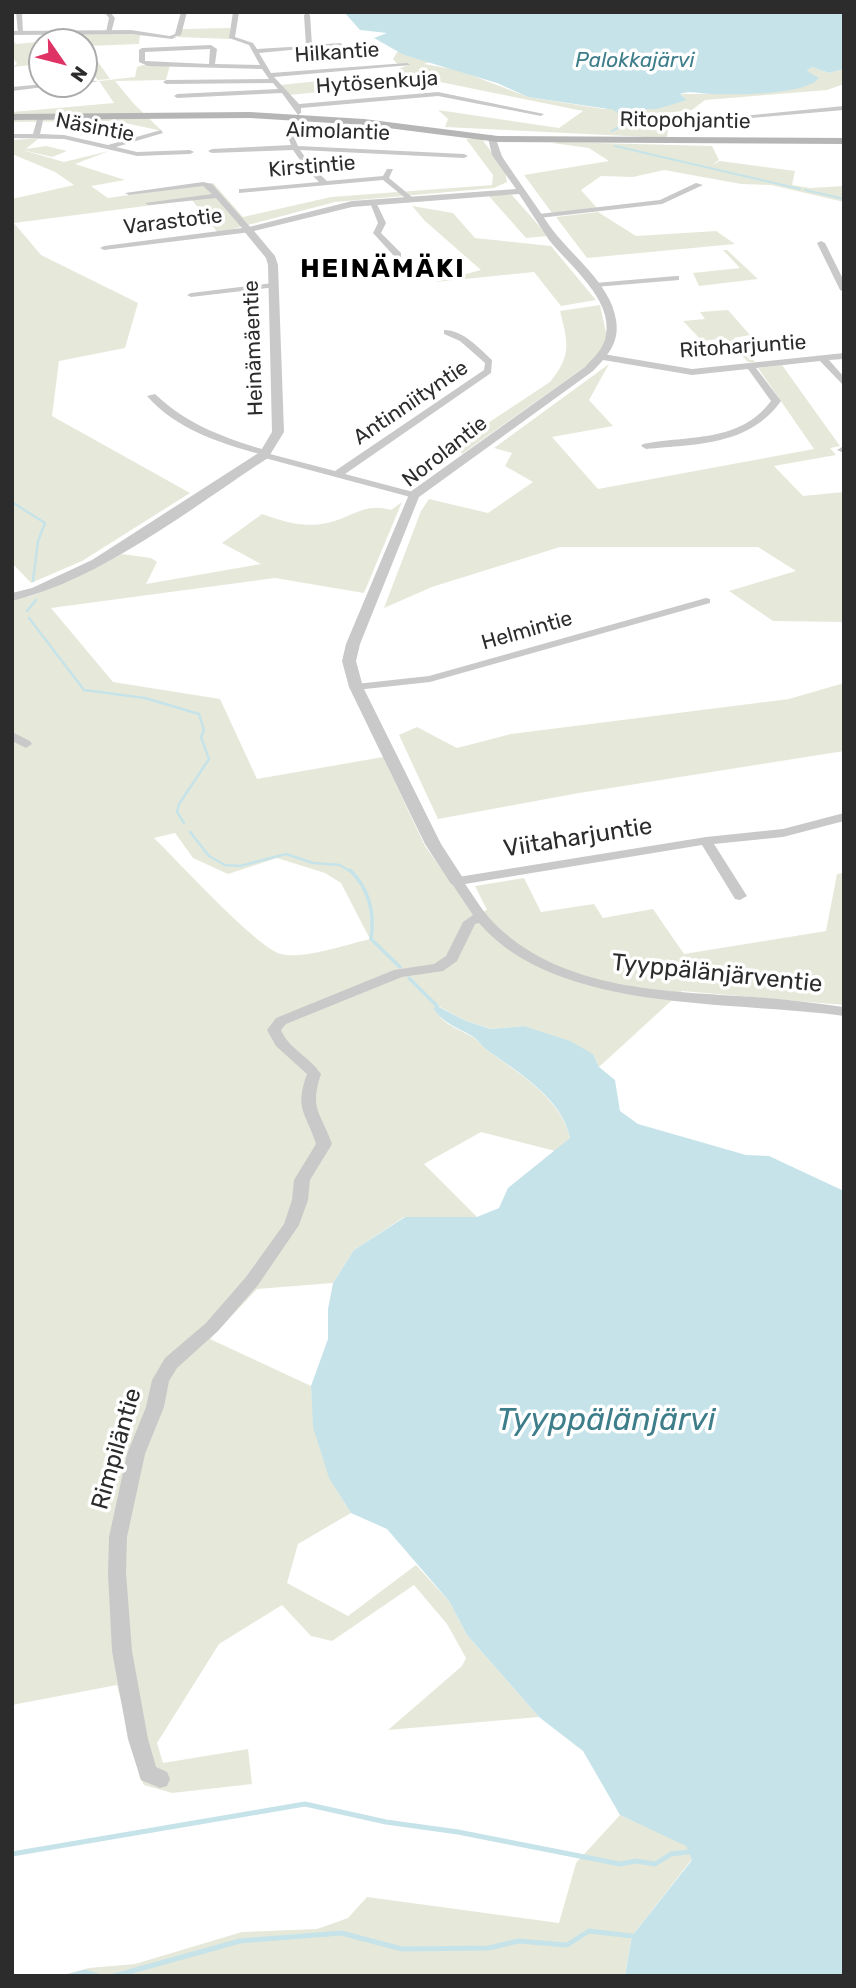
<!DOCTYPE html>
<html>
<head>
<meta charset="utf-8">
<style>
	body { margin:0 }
	#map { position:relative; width:856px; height:1988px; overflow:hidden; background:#fff; font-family:Rubik,sans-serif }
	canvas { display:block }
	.frame { position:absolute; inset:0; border:14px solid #2c2c2c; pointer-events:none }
	.north { position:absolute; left:28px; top:28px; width:70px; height:70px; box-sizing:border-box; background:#fff; border:2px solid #ababab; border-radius:50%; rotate:125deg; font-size:19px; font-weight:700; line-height:28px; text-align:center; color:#2c2c2c }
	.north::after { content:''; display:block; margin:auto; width:24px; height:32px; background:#de3364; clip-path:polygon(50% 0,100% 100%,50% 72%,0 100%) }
</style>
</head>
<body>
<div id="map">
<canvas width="856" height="1988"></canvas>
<div class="frame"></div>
<div class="north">N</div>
</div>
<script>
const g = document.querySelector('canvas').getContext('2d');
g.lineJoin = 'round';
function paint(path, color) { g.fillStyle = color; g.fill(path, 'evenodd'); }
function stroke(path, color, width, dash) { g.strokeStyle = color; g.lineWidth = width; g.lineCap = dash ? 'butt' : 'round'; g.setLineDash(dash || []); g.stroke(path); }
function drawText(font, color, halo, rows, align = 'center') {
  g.font = font + ' Rubik,sans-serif'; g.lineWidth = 7; g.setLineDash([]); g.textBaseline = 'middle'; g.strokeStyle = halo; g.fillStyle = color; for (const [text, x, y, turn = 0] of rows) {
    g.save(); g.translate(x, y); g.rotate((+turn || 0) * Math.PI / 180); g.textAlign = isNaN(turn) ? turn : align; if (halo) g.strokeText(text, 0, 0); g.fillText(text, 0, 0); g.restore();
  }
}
paint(new Path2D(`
	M230,28V39L177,37L183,29Z
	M67,34H130L140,35L139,44L87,46L110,79L98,80L84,64V42H42V64L12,67L17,64L12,56V38L16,44L69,39Z
	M399,49L404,55L429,62L424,64L458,70L528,97L604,109H657L686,99L680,94H716L807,71L812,67L829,73L844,69V84L827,90L705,100L692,110L646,115L668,130L667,138L445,127L448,119L438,110L559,128L583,111L435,81L418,83L427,94H421L400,68L409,65L399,66L393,59Z
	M143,65H170L166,80L115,81L134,104L162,131L116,121L12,122V112L114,103L99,81L135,77L137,67Z
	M339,79L349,89L289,95L280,85Z
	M47,138L38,139L26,149L46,146L67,151L52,157L19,149L64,162L109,151L75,164L125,180L91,186L108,198L213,183L243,217L331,197L492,185L493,175L466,139H482L505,171L507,182L494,188L335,202L218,233L192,200L14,223L41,255L138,303L125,348L59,361L52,416L190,493L82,561L31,583L12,563V199L74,185L55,172L12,154V140Z
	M560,142L712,146L719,160L712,165L720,161L795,171L792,185L810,188L844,186V202L771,185L741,184L664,170L633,177L601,176L581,190L597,208L552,213L524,175L609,161L589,148L552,143Z
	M488,195H512L548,236L526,238Z
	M412,206L453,213L475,238L551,246L596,300L561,306L534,272L435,282L481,270L425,221Z
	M598,212L636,236L716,231L735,244L587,258L556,217Z
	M723,250H727L758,279L699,286L693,273L740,268Z
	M600,305L607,337L599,357L462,454L456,444L550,382C572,355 568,343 560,311Z
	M728,310L750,335L734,338L755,362H748L726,338L702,341L683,321L705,319L700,312Z
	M609,364L589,400L613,426L552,437L598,489L814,449L758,368L782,365L840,446L830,448L836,455L774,466L803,496L844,492V622L773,621L729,591L796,571L758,547H560L432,587L384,608L421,511L429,499L488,513L533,482L505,466L512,453L494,448Z
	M402,502L364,593L275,578L51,608L113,682L220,699L257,779L383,757L425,846L474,915L487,910L475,886L524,878L541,912L594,904L603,918L653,909L684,954L826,931L837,874L844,873V1005L682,991L599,1067L593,1054L524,1026L492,1029L466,1021L438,1006L434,1008C443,1025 455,1027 471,1036C478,1039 481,1046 487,1050C519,1074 561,1098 570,1138L555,1151L481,1132L424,1164L477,1217H404L354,1250L333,1283L257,1289L210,1339L311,1386C314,1439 322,1468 351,1513L298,1544L287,1583L348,1616L416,1565L449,1601L467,1635L539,1717L388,1730L462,1666L466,1658L447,1624L414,1585L332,1641L311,1636L282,1605L219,1644L157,1743L163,1763L248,1749L252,1784L172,1793L144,1785L140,1778L117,1685L12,1705V592L28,597L76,578L122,554L151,558L157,562L146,584L261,564L222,543L262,514C285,522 303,528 327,523C352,518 364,502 391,510ZM175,833L193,858L228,874L277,858L325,873L341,883L370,939C348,944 302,960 281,954C257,948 176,859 154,838Z
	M844,683V751L579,793L438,819L399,735L417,727L457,748L511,734L789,699Z
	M620,1815L686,1845L692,1859L632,1936L625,1976H59L89,1968L135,1964L242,1932L317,1929L348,1918L367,1897L559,1923L576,1863Z`), '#e6e9da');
paint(new Path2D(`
	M344,12H844V69L829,73L812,67L807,71L819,78C806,95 736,95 713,94C702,94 690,90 680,94L687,100L657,109L615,110L528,97L497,83L404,55L374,38L387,33L360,30Z
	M437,1006L466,1021L491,1029L524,1026L570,1041L593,1054L599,1067L615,1080L620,1111L638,1124L746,1155L769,1156L844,1191V1976H625L632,1936L692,1860L686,1846L620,1815L583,1751L539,1717L467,1635L449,1601L387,1529L351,1513L329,1478L313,1427L311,1386L328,1339V1309L333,1283L354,1250L405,1217H477L499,1208L508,1188L570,1138C562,1098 519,1073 487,1050C481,1046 478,1039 472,1036C455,1026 444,1024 433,1008Z`), '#c6e3e9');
stroke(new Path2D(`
	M612,131L625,124L623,116L615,110
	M615,146L800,189
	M805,190L844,199`), '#c6e3e9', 2);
stroke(new Path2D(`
	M12,502L45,523L38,541L33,581
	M27,611L36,600
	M29,618L84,690L145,698L199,714L204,730L201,737L209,759L179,804L177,812L184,823
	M190,832L209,856L225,865L240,866L286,854L313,863L340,865L351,872`), '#c6e3e9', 2.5);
stroke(new Path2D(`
	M350,870C369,889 375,913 371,939L400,967
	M409,978L437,1006`), '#c6e3e9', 3.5);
stroke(new Path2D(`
	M12,1854L305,1804L386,1822L458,1832L620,1864L636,1861L655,1864L671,1854L688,1852
	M71,1976L86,1972L98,1976
	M114,1976L240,1941L341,1933L402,1949L489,1948L518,1941L567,1945L589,1931L632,1936`), '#c6e3e9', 5);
paint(new Path2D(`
	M16,12H22L23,34L18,33Z
	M104,12H110L115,18L111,33L106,32L109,18Z
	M181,12H187L181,35L170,38V36L175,34Z
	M233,12H239L235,37L253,43L257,49L306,46L304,15L307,13L310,15L312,45L340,43L343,45L259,53L271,73L407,63L410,65L274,77L299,104L438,92L544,114L541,116L438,96L301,108V113L298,115L282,93L177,98L174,96L177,94L278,89L273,83L166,84L163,82L166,80L269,79L262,69L148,66L139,62V50L142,48L211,45L217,49L215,64L260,65L249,45L229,38ZM210,49L209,64L145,61V52Z
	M84,80L98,81L84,84Z
	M44,84H68L12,91V87Z
	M844,106V110L705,122L702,120Z
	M41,114L44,116L40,134L64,135L108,145L161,130L163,133L116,147L137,152L190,150L194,152L190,154L137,156L64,139L12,138V134H33L38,116Z
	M296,122L299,124L294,137L298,146L464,154L468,156L464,158L300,150L312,167L327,181L383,176L387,169H393L389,178L412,197V201H409L383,180L239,193V189H242L319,182L307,170L293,150L212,153L208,151L212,149L291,145L288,137L293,124Z
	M203,182L212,184L251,228V232L104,250L100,248L104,246L242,228L216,198L149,205L145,203L212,194L203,186L129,195L125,193Z
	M696,183L703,185L662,204L539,218L535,216L539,214L660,200Z
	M369,200H375L386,223L381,233L401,253V257H395L373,233L378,223Z
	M821,241L825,243L844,281V292L840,290L817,243Z
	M676,276H679V280L595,287L591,285L595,283Z
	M273,283L277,285L276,287L191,297L187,295L191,293Z
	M444,330C463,330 479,348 492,360L491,373L345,474L417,493V497L414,498L261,457L260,454C219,443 176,429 147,396L155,394C187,425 227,439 269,451L270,454L335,471L484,370L485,363L460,341L444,334Z
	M844,353V359L829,360L844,377V386L820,361L756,368L781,401C749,446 696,444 646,449L641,446L643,444C689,435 740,443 771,401L748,369L692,375L603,360L599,357L603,354L692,369Z
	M842,447H844V453L837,450Z
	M706,598L710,599V603L430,682L356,690L350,687L356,684L429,676Z
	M12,732L30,741L32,744L26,748L12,741Z
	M844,813V821L783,837L714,844L747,896L740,900L735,899L702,845L465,884C475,898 484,914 497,926C565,991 666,991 754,997C784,999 814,1003 844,1007V1016C733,1000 557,1014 479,923L475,924L457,961L443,971L402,977L286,1024L281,1030C289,1049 310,1057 321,1074C309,1110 321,1112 332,1144L310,1180L308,1200L299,1225L258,1285L218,1331L177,1368L169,1381L164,1407L145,1454L127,1537L126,1573L132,1651L148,1739L156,1767L167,1772L170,1779L167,1786L160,1788L141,1780L128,1739L112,1651L108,1573L109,1537L127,1454L146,1407L152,1380L165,1358L206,1323L246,1277L284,1224L292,1200L294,1180L316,1144C306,1112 294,1110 307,1074L276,1046L267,1030L276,1018L394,970L434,964L446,956L463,922L473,915L450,881L452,878L706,837L783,829Z`), '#c9c9c9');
paint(new Path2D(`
	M131,30L176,37L172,39L131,34L12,35V31Z
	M492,135C498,139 499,151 503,158C518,180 534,203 549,225C569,254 611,283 616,320C620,343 607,356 593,371L419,497L360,644L356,661L363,687L441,844L465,881L457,886L451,884L425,844L349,687L342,661L346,644L410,492L585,367C594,357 604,349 606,335C613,299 569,265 549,240C539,225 529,209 519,194L352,207L254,231L275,256L278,265L284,432L268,458C191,508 102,579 12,601V593L32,588L92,560L260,452L272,432L268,265L266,258L243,230L245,228L352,201L516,189L492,155L488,138Z`), '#c9c9c9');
paint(new Path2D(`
	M250,112L364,119L498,136L844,138V144L498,142L364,125L250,118L12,120V114Z`), '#b6b6b6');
drawText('21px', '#2c2c2c', '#fff', [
	["Hilkantie",337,53,-4],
	["Hytösenkuja",377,83,-4],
	["Ritopohjantie",685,121,1],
	["Näsintie",95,128,11],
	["Aimolantie",338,132,2],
	["Kirstintie",312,167,-5],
	["Varastotie",173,222,-7],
	["Ritoharjuntie",743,347,-4],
	["Heinämäentie",254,348,-92],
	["Antinniityntie",411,403,-34],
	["Norolantie",445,452,-38],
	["Helmintie",527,631,-16]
]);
drawText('italic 21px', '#3e7d8a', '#fff', [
	["Palokkajärvi",635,61]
]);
drawText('24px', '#2c2c2c', '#fff', [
	["Viitaharjuntie",578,838,-9],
	["Tyyppälänjärventie",717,974,6],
	["Rimpiläntie",117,1449,-74]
]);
g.letterSpacing = '2px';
drawText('bold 26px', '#000', '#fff', [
	["HEINÄMÄKI",383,269]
]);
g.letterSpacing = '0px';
drawText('italic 32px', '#3e7d8a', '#fff', [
	["Tyyppälänjärvi",606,1421]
]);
</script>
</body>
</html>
